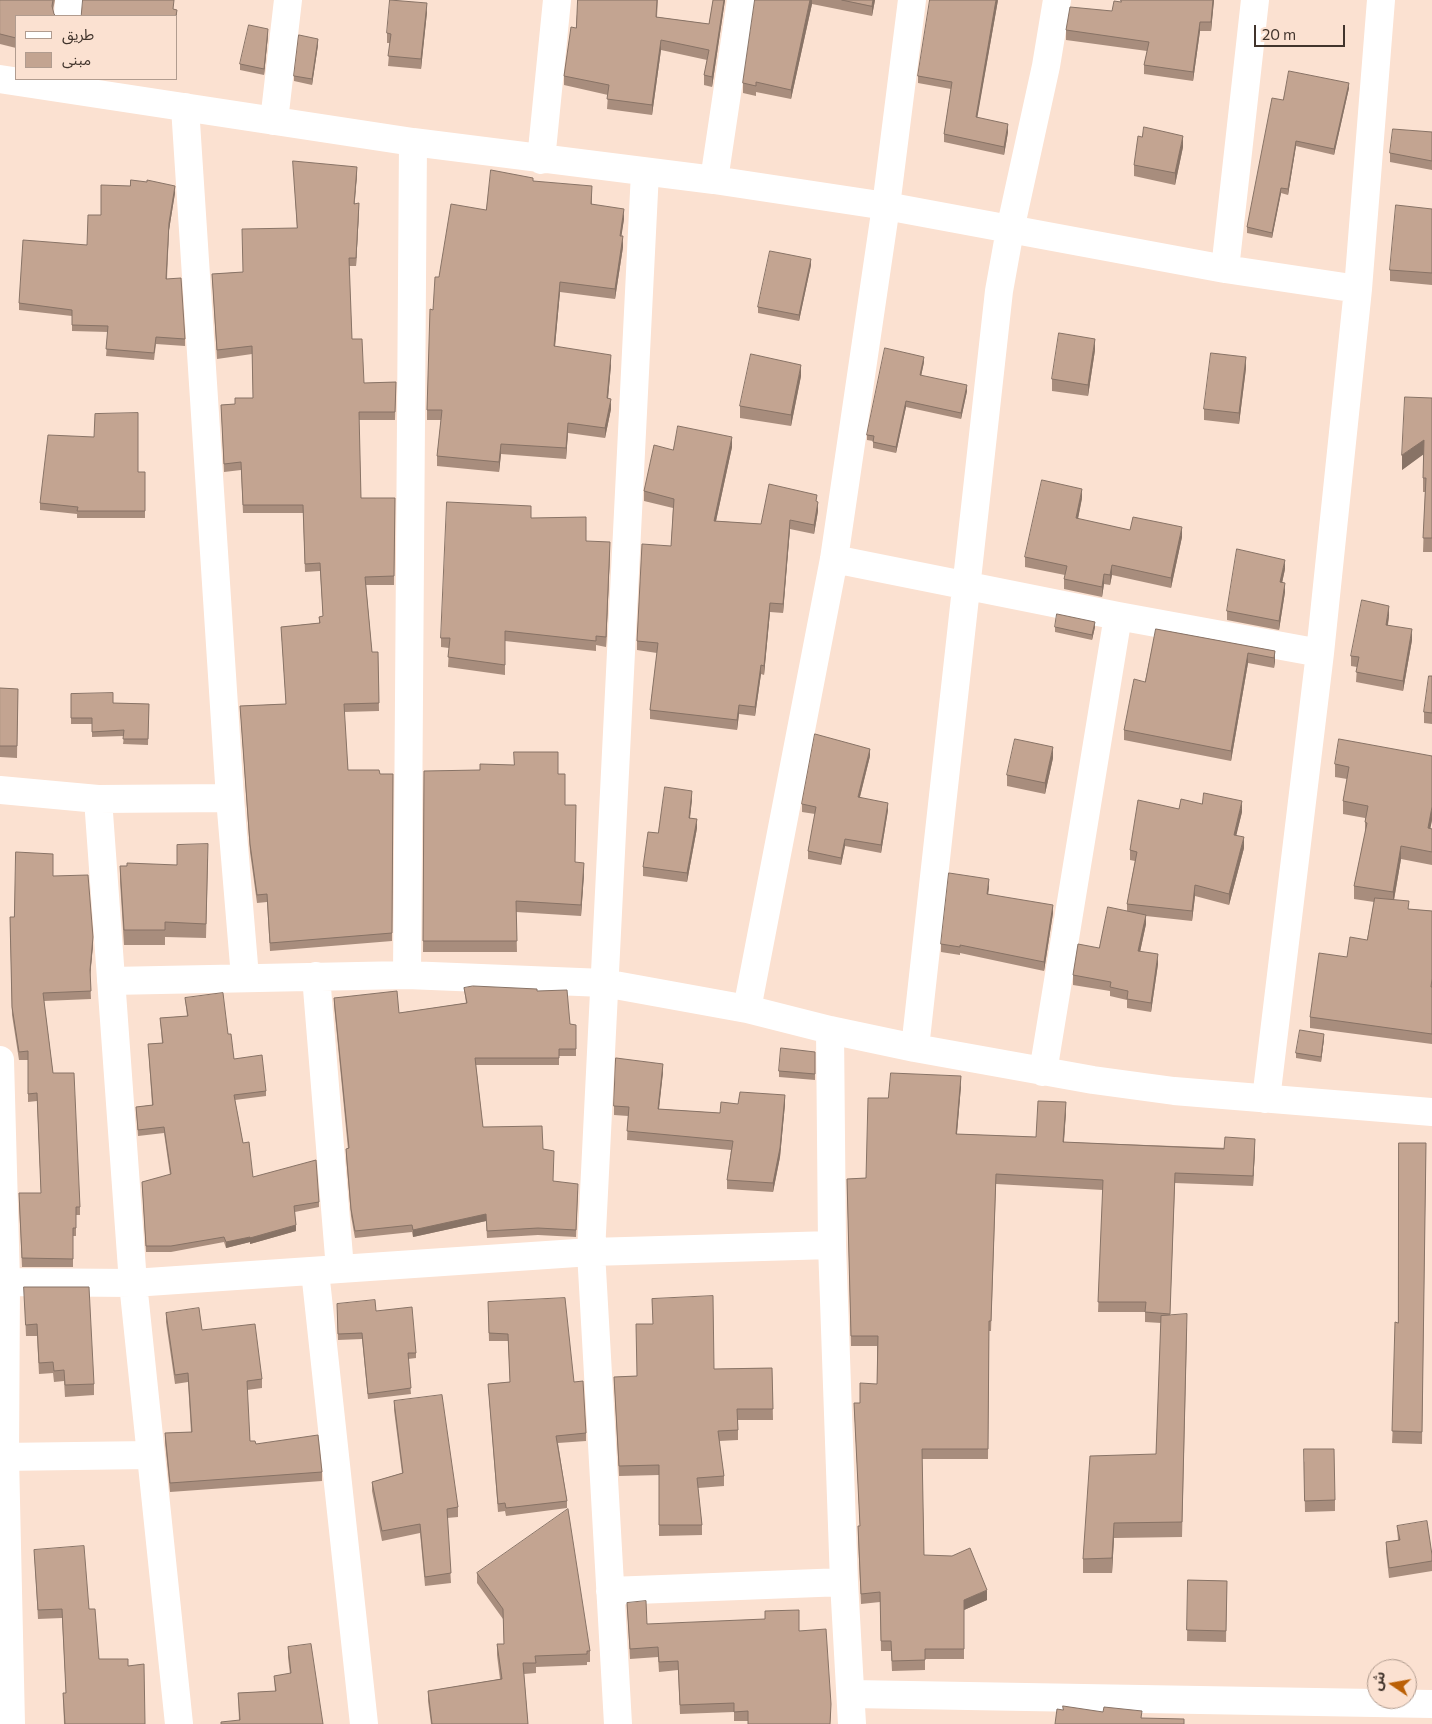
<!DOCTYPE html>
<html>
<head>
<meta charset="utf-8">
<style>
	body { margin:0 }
	#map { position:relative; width:1432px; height:1724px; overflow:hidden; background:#fbe1d1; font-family:Commissioner,"Noto Sans Arabic",sans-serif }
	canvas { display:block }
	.legend { position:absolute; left:15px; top:15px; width:162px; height:65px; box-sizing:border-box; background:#fbe1d1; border:1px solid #b19c8f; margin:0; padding:6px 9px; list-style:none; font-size:15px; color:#41342c }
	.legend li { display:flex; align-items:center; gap:10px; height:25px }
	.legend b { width:25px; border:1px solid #b19c8f }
	.north { position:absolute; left:1367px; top:1659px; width:50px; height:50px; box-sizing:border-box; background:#fbe1d1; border:1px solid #b19c8f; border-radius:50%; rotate:282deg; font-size:14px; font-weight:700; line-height:20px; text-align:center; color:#41342c }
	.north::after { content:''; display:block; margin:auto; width:18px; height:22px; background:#bb6006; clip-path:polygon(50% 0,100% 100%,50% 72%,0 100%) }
	.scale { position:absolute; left:1254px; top:25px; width:91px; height:22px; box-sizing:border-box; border:2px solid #41342c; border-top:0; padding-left:6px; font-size:15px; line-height:18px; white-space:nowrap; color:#41342c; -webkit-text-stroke:4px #fbe1d1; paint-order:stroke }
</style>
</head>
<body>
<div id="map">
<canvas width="1432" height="1724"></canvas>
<ul class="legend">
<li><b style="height:6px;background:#fff"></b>طريق</li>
<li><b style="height:14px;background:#c3a491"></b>مبنى</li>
</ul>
<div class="north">ش</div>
<div class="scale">20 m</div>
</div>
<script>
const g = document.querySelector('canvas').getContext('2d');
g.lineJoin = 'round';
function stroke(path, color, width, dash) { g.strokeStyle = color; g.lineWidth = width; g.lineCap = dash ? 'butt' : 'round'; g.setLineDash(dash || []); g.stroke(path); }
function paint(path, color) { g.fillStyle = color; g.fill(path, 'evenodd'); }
stroke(new Path2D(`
	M68,16L69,0
	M0,79L413,142L714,180L886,206L1225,269L1358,289
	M185,107L230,798L245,977
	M274,121L288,0
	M541,160L557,0
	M714,180L741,0
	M1225,269L1255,0
	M834,559L1118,616L1320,653
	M0,790L98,799L230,798
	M98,799L133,1283L179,1724
	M407,975L413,142
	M316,976L340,1269
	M111,981L407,975L604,983L747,1009L830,1030L915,1048L1093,1080L1174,1091L1432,1112
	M747,1009L834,559L886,206L912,0
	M830,1030L832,1245L844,1582L852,1724
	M915,1048L999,291L1010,230L1046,66L1057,0
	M0,1060L6,1282L5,1457L11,1724
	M1043,1072L1118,616
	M1266,1099L1320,653L1358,289L1381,0
	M315,1271L364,1724
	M0,1282L133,1283L591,1252L832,1245
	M0,1457L151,1455
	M610,1591L844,1582
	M852,1694L1432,1704
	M618,1724L591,1252L645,172`), '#fff', 28);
paint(new Path2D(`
	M0,0H55L53,10L16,16V48L0,44Z
	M578,0H658L657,17L709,24L713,0H725L712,87L704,85V75L707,60L661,50L652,115L607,109L608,95L564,85V76L576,28Z
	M755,0H875L872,16L812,4L791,99L756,92V96L743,93V83Z
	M998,0L977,117L1008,132L1004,155L944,142V134L951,89L918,83V76Z
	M1214,0L1211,31H1200L1193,81L1144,74V65L1147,51L1066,40V30L1112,11L1121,2Z
	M427,12L421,69L388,66L390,43H387V33Z
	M268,35L264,75L240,70V64Z
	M318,45L312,85L294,81V76Z
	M1349,88L1334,155L1296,146L1288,195L1281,193L1272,238L1247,233V227L1283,100Z
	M1432,132V170L1390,162V153Z
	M1183,147L1175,185L1134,176V165Z
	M293,161L357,175L354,203L359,211L356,266H349L352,339L364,383L396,382L395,420H359L361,498H395L394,585H366L372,652H378L379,711L344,712L348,770L380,774H393L392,941L270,951L267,902L257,903L250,852L240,706L286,704L281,627L319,623V617L323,616L320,571L305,572L303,513H243L241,470L224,472L221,405L235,404L253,398L252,354L217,359L212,274L243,272L297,228Z
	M533,181L592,196V204L624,219L621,236L623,247L615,299L560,292L555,346L611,365L608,398L611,409L605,438L568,433L566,459L501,454L499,472L437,466V456L441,420H427V410L433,310L439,277L486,210Z
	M175,193L169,230L167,279L185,339V346L156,344L154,360L106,356L108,332L72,331V316L19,310V303L87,245Z
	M1432,209V285L1390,281V270Z
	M811,265L799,321L758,313V307Z
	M1095,350L1088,396L1052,391V379Z
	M924,362L921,376L967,391L961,419L906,407L896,453L873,448V441L867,440V435Z
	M1246,368L1239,424L1204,420V409Z
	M801,376L791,426L740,418V406Z
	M1432,398V552H1423L1425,492H1423V454L1402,470Z
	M732,447L716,521L761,524L817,502L818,511L814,534L790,529L783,613L770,612L764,675L761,674L755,716L739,714L737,730L650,719V710L657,653L637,650V641L671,546L673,508L644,501V491L673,450Z
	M138,472H145V518H77V514L40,510V503Z
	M1082,498L1078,519L1130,530L1182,537L1171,588L1112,575L1110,585L1104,584L1102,597L1064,589V579L1065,575L1025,567V557Z
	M531,518L610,551L606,647L596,645V651L505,641V675L448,667L449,648L441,647V638Z
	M1285,569L1282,583L1285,592L1279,630L1227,620V611Z
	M1389,616L1388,625L1412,640L1403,691L1356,682L1357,667L1351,666V656Z
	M1055,627H1095L1092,640L1055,632Z
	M1156,629L1275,651V661L1274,668L1248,663L1231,761L1124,740V730L1145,682Z
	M1432,676V724L1424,723V712Z
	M0,688L18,689L17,758L0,757Z
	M71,694L113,703L149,704L148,745L123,744L124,736L92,737V724H71Z
	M870,756L860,797L888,810L881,853L845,846L841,865L808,859V851L815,814L802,812V804Z
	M1432,756V820L1430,828L1432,829V865L1401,859L1394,900L1409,909L1432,911V1044L1310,1028V1017L1347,957L1367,940L1374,902L1354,899V886L1365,834V818L1343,814V801L1347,779L1335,777V764Z
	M1053,758L1045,794L1007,786V775Z
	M424,771L558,774L565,805L575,862L584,874L581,916L516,912L517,952H423Z
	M692,799L690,818L697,828L687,882L643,876V867L658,833Z
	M1179,809L1242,812L1236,835L1244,848L1229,905L1195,896L1192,921L1146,916V924L1140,952L1158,964L1151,1012L1127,1008V1000L1110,996V991L1073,985V975L1099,948L1127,911V904L1135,861L1130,860V850Z
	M177,845L208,859L206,938L165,937V945H124L120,881V866L177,865Z
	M53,876L93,945L90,975L91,999L44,1001L53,1073L80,1207V1215H76V1236H73V1267H22L19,1202L41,1193L37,1101L28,1102V1060H19L12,1015L10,917H14Z
	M989,887L988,894L1053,913L1044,971L960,953V955L941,952V944Z
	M464,988L537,991L570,1024L576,1025V1056H559V1065H476L483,1127L543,1149L553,1181L578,1191L576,1237L538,1235L487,1238L486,1221L413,1237L412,1232L355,1238L351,1216L346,1156V1149H348L334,1005V998L399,1013L466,1003Z
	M185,998L228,1034L234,1059L266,1091V1096L235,1100L243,1143L253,1177L319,1202V1207L295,1212L296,1231L250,1244V1242L226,1248L224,1242L171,1252H146L142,1182L170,1175L164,1133L138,1136L136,1107L152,1105L148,1044L162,1043L160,1018L187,1016Z
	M1324,1039L1321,1062L1296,1058V1053Z
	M815,1052V1080L779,1077V1071Z
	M663,1072L659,1109L720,1113L738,1104H785L780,1157L773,1192L727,1189V1180L731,1150L627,1140L628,1116L614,1115V1106Z
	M961,1086L957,1134L1036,1137L1066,1112L1064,1142L1255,1149L1253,1186L1175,1183L1170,1315L1187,1329L1182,1537L1114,1538L1112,1573H1083V1559L1156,1454L1161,1323L1145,1322V1312H1098L1103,1190L996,1184L991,1331H989L988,1459H922L924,1555L987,1600L964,1610V1659H925V1670L892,1671L891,1651H881L880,1602L861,1604L858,1536V1526H860L854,1403H860L877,1384V1346H851L847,1179L866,1178L888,1098Z
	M1426,1143L1422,1444L1392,1443L1398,1323Z
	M24,1287L94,1384V1395L65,1397L64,1381L54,1382L53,1373L39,1374L37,1336H26Z
	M652,1299L714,1369L772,1368L773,1420H738V1440L719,1441L724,1476V1486L698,1488L702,1525V1535L659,1536V1475L619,1476L614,1377L637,1376L653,1324Z
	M488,1302L574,1382L586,1433V1441L558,1443L567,1501V1508L506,1516L505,1511L498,1512L488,1384L510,1382L508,1341H489Z
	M337,1310L376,1311L416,1353V1358L408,1359L411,1394L368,1399L362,1339L338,1340Z
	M166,1313L202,1330L262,1379V1388L247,1390L250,1441L256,1444L322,1472V1481L170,1492L165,1442V1433L191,1432L188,1382L175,1384L166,1322Z
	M394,1401L458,1507V1517L447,1518L451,1583L425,1586L420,1533L382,1541L372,1491V1482L402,1473L394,1410Z
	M1304,1461L1335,1500V1511L1305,1512Z
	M1397,1526L1432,1555V1571L1389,1578L1386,1552V1542L1398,1540Z
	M34,1550L89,1609L99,1659L128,1666L145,1724H64L63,1693H66L62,1618L38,1619Z
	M477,1573L590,1651V1662H587V1665L536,1667V1673L524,1674L528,1724H431L428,1701V1691L500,1679L497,1655V1644H504L503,1619L477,1583Z
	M1188,1580L1227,1581L1226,1642L1187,1641Z
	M627,1603L647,1624L799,1631L831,1714L830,1724H748V1721H734V1712L680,1714L678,1670L659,1672L658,1657L630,1659Z
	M288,1647L323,1724L239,1721L238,1693L275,1691L274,1676L290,1674L288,1657Z`), '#a88d7d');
paint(new Path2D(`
	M724,0H725L712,87V77Z
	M810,0H812V4L791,99V90Z
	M873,0H875L872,16V6Z
	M996,0H998L976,125V117Z
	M1213,0H1214L1211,31V22Z
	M427,3V12L421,69V59Z
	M177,10V20L176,25V16Z
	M1200,22V31L1193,81V72Z
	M268,29V35L264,75V69Z
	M318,39V45L312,85V79Z
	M661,40V50L652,115V105Z
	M1349,83V88L1334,155V149Z
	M1008,124V132L1004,155V147Z
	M1183,136V147L1175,185V173Z
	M1296,141V146L1288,195V189Z
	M357,167V175L354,212V204Z
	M175,186V193L169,230L166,286L169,223Z
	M1281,188V193L1272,238V233Z
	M359,203V211L356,266V258Z
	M624,209V219L620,246V236Z
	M623,236V247L615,299V289Z
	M811,259V265L799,321V315Z
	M560,282V292L554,357V346Z
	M1095,339V350L1088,396V385Z
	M611,355V365L607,409V398Z
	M924,357V362L920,381V375Z
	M1246,357V368L1239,424V413Z
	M801,365V376L791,426V415Z
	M967,385V391L961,419V413Z
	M611,399V409L605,438V428Z
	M906,401V407L896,453V447Z
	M568,423V433L566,459V448Z
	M732,437V447L714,530V521Z
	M1424,440V454L1402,470V455Z
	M501,444V454L499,472V462Z
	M1082,489V498L1076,528V518Z
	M818,502V511L814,534V525Z
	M790,520V529L783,613V604Z
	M1182,527V537L1171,588V578Z
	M610,542V551L606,647V637Z
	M1285,560V569L1280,592V582Z
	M1112,565V575L1110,585V575Z
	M1104,574V584L1102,597V587Z
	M1285,583V592L1279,630V621Z
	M770,603V612L764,675V666Z
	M1389,606V616L1386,635V625Z
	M1095,622V627L1092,640V635Z
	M1412,629V640L1403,691V681Z
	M1275,651V661L1274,668V658Z
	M1248,653V663L1231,761V751Z
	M761,665V674L755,716V707Z
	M739,705V714L737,730V720Z
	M1053,747V758L1045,794V783Z
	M870,749V756L858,804V797Z
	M692,791V799L689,826V818Z
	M1242,801V812L1234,845V835Z
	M888,803V810L881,853V845Z
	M1432,807V820L1428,841V828Z
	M697,819V828L687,882V873Z
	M1244,837V848L1229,905V894Z
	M845,839V846L841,865V858Z
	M1401,846V859L1393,905V892Z
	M584,863V874L581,916V905Z
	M989,879V887L987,902V894Z
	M1195,885V896L1192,921V911Z
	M1053,905V913L1044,971V962Z
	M1146,915V924L1138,961V951Z
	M93,937V945L90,978V970Z
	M1158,954V964L1151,1012V1003Z
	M1324,1034V1039L1321,1062V1057Z
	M663,1064V1072L658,1117V1109Z
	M961,1076V1086L956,1144V1134Z
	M785,1095V1104L780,1157L773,1192V1183Z
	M1066,1102V1112L1063,1152V1142Z
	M1255,1139V1149L1253,1186V1176Z
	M486,1214V1221L413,1237V1230Z
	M296,1225V1231L250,1244V1238Z
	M250,1237V1242L226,1248V1242Z
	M1114,1523V1538L1112,1573V1558Z
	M987,1590V1600L964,1610V1600Z`), '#887366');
const building = new Path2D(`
	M0,0H53L52,6L54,14L56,16H16V38L0,34Z
	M83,0H174L173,9L177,10L176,16H80L81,15Z
	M390,0L427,3L421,59L388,56L391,34L387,33Z
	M578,0H657L656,17L709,24L713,0H724L712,77L704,75L709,50L661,40L652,105L607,99L609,85L564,76L571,27L576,28Z
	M755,0H810L791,90L756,82V86L743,83Z
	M842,0H873L872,6Z
	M930,0H996L976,117L1008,124L1004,147L944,134L952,82L918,76Z
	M1121,0H1213L1211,22H1200L1193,72L1144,65L1149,42L1066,30L1070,7L1112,11L1114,1L1121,2Z
	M249,25L268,29L264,69L240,64Z
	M299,35L318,39L312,79L294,76Z
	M1289,71L1349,83L1334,149L1296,141L1288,189L1281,188L1272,233L1247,227L1272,98L1283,100Z
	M1144,127L1183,136L1175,173L1134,165L1138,136L1142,137Z
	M1393,129L1432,132V161L1390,153Z
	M293,161L357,167L354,204L359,203L356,258H349L352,339H362L364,383L396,382L395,412H359L361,498H395L394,576L365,577L372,652H378L379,703L344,704L348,770H379L380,774H393L392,933L270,943L267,894L257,895L250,844L240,706L286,704L281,627L320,623L319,617L323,616L320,563L305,564L303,505H243L241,462L224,464L221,405L235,404V398H253L252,346L217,350L212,274L243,272L242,229L297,228Z
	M491,170L533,178V181L592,186L591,204L624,209L620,236H623L615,289L560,282L554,346L611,355L607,398L611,399L605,428L568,423L566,448L501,444L499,462L437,456L442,410H427L430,309L433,310L435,277H439L451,204L486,210Z
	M131,180L147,182V180L175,186L169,223L166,279L181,278L185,339L156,337L154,353L106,349L108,326L72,325V310L19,303L23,240L87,245L88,215H101V185L130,186Z
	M1396,205L1432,209V273L1390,270Z
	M770,251L811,259L799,315L758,307Z
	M1059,333L1095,339L1088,385L1052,379Z
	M885,348L924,357L920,375L967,385L961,413L906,401L896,447L873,442L874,436L867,435Z
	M1211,353L1246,357L1239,413L1204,409Z
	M751,354L801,365L791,415L740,406Z
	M1405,397L1432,398V538H1423L1426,478H1423L1424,440L1402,455Z
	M138,413V472H145V511H77L78,507L40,503L48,435L94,437L95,414Z
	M678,426L732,437L714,521L761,524L769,484L817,495L816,501L818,502L814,525L790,520L783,604L770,603L764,666L761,665L755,707L739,705L737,720L650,710L658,643L637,641L642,544L671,546L674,499L644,491L654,445L673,450Z
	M1042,480L1082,489L1076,518L1130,530L1133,517L1182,527L1171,578L1112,565L1110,575L1104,574L1102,587L1064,579L1067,566L1025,557Z
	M447,502L531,506V518L586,517V541L610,542L606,637L596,636V641L505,631V665L448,657L450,638H441Z
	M1237,549L1285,560L1280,582L1285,583L1279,621L1227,611Z
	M1362,600L1389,606L1386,625L1412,629L1403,681L1356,672L1359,657L1351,656Z
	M1057,614L1095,622L1092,635L1055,627Z
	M1156,629L1275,651L1274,658L1248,653L1231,751L1124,730L1134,679L1145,682Z
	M1429,676H1432V713L1424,712Z
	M0,688L18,689L17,746H0Z
	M113,693V703L149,704L148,739H123L124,730L92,732V718H71V694Z
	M815,734L870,749L858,797L888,803L881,845L845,839L841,858L808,851L816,807L802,804Z
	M1015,739L1053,747L1045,783L1007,775Z
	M1339,739L1432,756V807L1428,828L1432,829V852L1401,846L1393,892L1354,886L1367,823L1365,822L1368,806L1343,801L1349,767L1335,764Z
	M514,752H558V774H565V805H576L575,862L584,863L581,905L516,901L517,941H423L424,771L480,770V764L514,765Z
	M665,787L692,791L689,818L697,819L687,873L643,867L648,832L658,833Z
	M1204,793L1242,801L1234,835L1244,837L1229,894L1195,885L1192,911L1127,904L1137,852L1130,850L1138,800L1179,809L1181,799L1202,804Z
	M208,844L206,924L165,922V930H124L120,866H127V863L177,865V845Z
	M16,852L53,854V876L88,875L93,937L90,970L91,991L43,993L53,1073H74L80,1207H76V1228H73V1259L22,1258L19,1193H41L37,1093L28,1094V1051L19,1052L12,1007L10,917H14Z
	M949,873L989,879L987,894L1053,905L1044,962L960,945V947L941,944Z
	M1375,898L1409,901L1408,909L1432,911V979L1431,987H1432V1034L1310,1017L1319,953L1347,957L1350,937L1367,940Z
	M1108,907L1146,915L1138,951L1158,954L1151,1003L1127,999L1128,991L1110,987L1111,982L1073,975L1078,944L1099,948Z
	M473,986L537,989V991L567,990L570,1024L576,1025V1049H559V1058H475L483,1127L542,1126L543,1149L554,1151L553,1181L578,1184L576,1230L538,1228L487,1231L486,1214L413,1230L412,1225L355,1231L351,1209L346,1149L349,1148L334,998L397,991L399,1013L467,1003L464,988Z
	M223,993L228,1034H231L234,1059L262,1055L266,1091L234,1095L243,1143L249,1142L253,1177L316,1160L319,1202L294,1206L296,1225L250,1238V1237L226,1242L224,1237L171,1246H146L142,1182L171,1174L164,1127L138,1130L136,1107L153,1105L148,1044L163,1043L160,1018L188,1016L185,998Z
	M1300,1030L1324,1034L1321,1057L1296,1053Z
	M781,1048L815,1052V1074L779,1071Z
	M616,1058L663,1064L658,1109L720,1113L721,1102L738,1104L740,1092L785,1095L780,1148L773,1183L727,1180L733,1141L627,1131L629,1107L614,1106Z
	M891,1073L961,1076L956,1134L1036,1137L1038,1101L1066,1102L1063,1142L1224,1149L1225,1137L1255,1139L1253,1176L1175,1173L1170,1314L1145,1312L1146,1302H1098L1103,1180L996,1174L991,1321H989L988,1449H922L924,1555L952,1556L970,1548L987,1590L964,1600V1649H925V1660L892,1661L891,1641H881L880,1592L861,1594L858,1526H860L854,1403H860V1383L877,1384L878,1336H851L847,1179L866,1178L868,1098H888Z
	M1399,1143H1426L1422,1432L1392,1431L1395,1322L1398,1323Z
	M24,1287H89L94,1384L65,1385L64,1370L54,1371L53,1362L39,1363L37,1324L26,1325Z
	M713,1296L714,1369L772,1368L773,1409H737L738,1430L718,1431L724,1476L697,1478L702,1525H659V1465L619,1466L614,1377L637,1376L636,1324H653L652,1299Z
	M565,1298L574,1382L583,1381L586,1433L556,1436L567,1501L506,1508L505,1503L498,1504L488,1384L510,1382L508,1334L489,1333L488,1302Z
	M375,1300L376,1311L412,1307L416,1353H408L411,1388L368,1394L362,1333L338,1334L337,1304Z
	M199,1308L202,1330L255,1324L262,1379L247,1381L250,1441H255L256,1444L318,1435L322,1472L170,1483L165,1433L192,1432L188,1373L175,1375L166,1313Z
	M1187,1314L1182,1522L1114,1523L1112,1558L1083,1559L1090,1456L1156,1454L1161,1316Z
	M442,1395L458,1507L447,1509L451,1573L425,1577L420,1524L382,1531L372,1482L403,1473L394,1401Z
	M1304,1449H1334L1335,1500L1305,1501Z
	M568,1509L590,1651H587V1654L535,1656L536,1663H523L528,1724H432L428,1691L502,1679L497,1644H504L503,1609L477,1573Z
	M1427,1521L1432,1555V1561L1389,1568L1386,1542L1400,1540L1397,1526Z
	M84,1546L89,1609H95L99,1659H128V1666L144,1664L145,1724H65L63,1693H66L62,1609L38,1610L34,1550Z
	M1188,1580L1227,1581L1226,1631L1187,1630Z
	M646,1601L647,1624L765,1619V1611L799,1610V1631L826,1629L831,1704L830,1724H748V1711L734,1712V1703L680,1705L678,1661L659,1662L658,1647L630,1649L627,1603Z
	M311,1644L323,1724H221V1722L240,1720L238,1693L276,1691L274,1676L291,1673L288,1647Z
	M1063,1706L1103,1712L1104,1707L1142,1711L1141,1718L1184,1719V1724H1055L1057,1709L1063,1710Z`);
paint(building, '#c3a491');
stroke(building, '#887366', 1);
</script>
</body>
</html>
